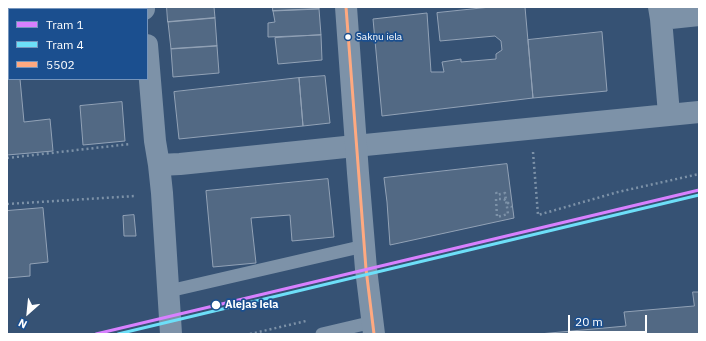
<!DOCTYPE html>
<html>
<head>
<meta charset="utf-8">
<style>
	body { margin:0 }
	#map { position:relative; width:706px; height:341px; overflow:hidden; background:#365274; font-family:"IBM Plex Sans",sans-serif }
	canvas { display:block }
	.frame { position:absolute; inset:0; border:8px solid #fff; pointer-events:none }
	.legend { position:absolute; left:8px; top:8px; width:140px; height:72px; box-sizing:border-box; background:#1b4f8f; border:1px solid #7695bc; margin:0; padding:5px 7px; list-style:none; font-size:12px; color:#fff }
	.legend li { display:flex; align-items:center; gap:8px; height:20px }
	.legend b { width:20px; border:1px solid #7695bc }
	.north { position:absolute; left:8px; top:293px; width:40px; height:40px; -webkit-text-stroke:3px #1b4f8f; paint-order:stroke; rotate:207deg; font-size:11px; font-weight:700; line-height:16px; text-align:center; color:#fff }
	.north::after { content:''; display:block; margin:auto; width:14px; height:18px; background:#fff; clip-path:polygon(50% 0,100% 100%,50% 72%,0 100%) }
	.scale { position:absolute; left:568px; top:315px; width:79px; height:18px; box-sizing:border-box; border:2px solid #fff; border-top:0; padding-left:5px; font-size:12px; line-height:14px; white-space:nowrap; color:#fff; -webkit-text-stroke:3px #1b4f8f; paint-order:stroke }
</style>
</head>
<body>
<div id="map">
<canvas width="706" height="341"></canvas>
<div class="frame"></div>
<ul class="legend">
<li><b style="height:5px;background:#d880ff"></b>Tram 1</li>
<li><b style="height:5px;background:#6ddff8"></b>Tram 4</li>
<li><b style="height:5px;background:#ffa980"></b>5502</li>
</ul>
<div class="north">N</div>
<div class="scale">20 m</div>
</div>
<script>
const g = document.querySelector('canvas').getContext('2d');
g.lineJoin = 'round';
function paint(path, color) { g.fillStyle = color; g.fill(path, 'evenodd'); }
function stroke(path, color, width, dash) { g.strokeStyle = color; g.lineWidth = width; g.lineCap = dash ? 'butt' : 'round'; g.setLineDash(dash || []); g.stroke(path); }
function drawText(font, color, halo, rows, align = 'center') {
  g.font = font + ' "IBM Plex Sans",sans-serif'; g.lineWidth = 3.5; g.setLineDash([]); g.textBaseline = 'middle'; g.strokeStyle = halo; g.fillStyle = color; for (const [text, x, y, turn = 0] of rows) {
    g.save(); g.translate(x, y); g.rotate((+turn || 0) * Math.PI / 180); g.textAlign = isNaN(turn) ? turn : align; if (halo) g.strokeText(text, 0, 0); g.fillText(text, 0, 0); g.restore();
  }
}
const building = new Path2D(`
	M57,7H116V9H57Z
	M167,7H214L215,18L168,22Z
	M273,7H319V9L273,11Z
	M491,7H525L533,98L382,116L373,19L427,13L431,72H444L442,62L461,59V62L496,59V54L502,50L501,41L495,36L440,41L437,13Z
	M319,9L321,35L268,37V23L275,22L273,11Z
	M215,18L217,46L171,49L168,22Z
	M602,32L607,91L533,98L528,40Z
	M321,35L322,60L278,64L275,38Z
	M217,46L219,73L173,77L171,49Z
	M7,70H9V79H20L24,122L50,119L53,151L7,155Z
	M325,76L330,123L303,126L299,78Z
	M299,78L303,126L179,139L174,92Z
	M122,102L125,141L83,145L80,106Z
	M507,164L514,218L390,245L387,202L384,178Z
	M328,179L334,237L292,241L290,215L251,218L256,263L213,267L206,191Z
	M43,208L48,262L30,264V276L7,278V211Z
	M134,215L136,236H124L123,216Z
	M693,292H699V334H539L626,326L624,312L694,306Z`);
paint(building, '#526984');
stroke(building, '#92a2b6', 1);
stroke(new Path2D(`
	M533,152L538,215L618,192L699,174
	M7,158L130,144
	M496,192L497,195L505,193L508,214L497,217L496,199H504L512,207
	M7,204L135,196
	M250,334L306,321`), '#7d92a8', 2.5, [2, 3]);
stroke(new Path2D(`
	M169,291L364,246
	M322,334L373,322`), '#7d92a8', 13);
stroke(new Path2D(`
	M144,7V9
	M659,7L661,19L699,15
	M661,19L669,114
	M147,45L155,141L159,165L162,193L171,334
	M159,165L180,164L355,146L699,112`), '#7d92a8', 22);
stroke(new Path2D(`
	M346,7L358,173L366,269L374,334`), '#7d92a8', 22);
stroke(new Path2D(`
	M346,7L366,269L374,334`), '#ffa980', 3);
stroke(new Path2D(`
	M96,334L699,190`), '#d880ff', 3);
stroke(new Path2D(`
	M118,334L699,195`), '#6ddff8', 3);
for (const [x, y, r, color] of [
	[348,37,3.5,"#fff"],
	[216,305,5,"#fff"]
]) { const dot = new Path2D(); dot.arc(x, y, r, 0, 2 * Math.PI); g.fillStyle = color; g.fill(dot); stroke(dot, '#1b4f8f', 1.5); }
drawText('10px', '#fff', '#1b4f8f', [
	["Sakņu iela",356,37]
], 'left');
drawText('bold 11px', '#fff', '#1b4f8f', [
	["Alejas iela",225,305]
], 'left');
</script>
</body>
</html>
